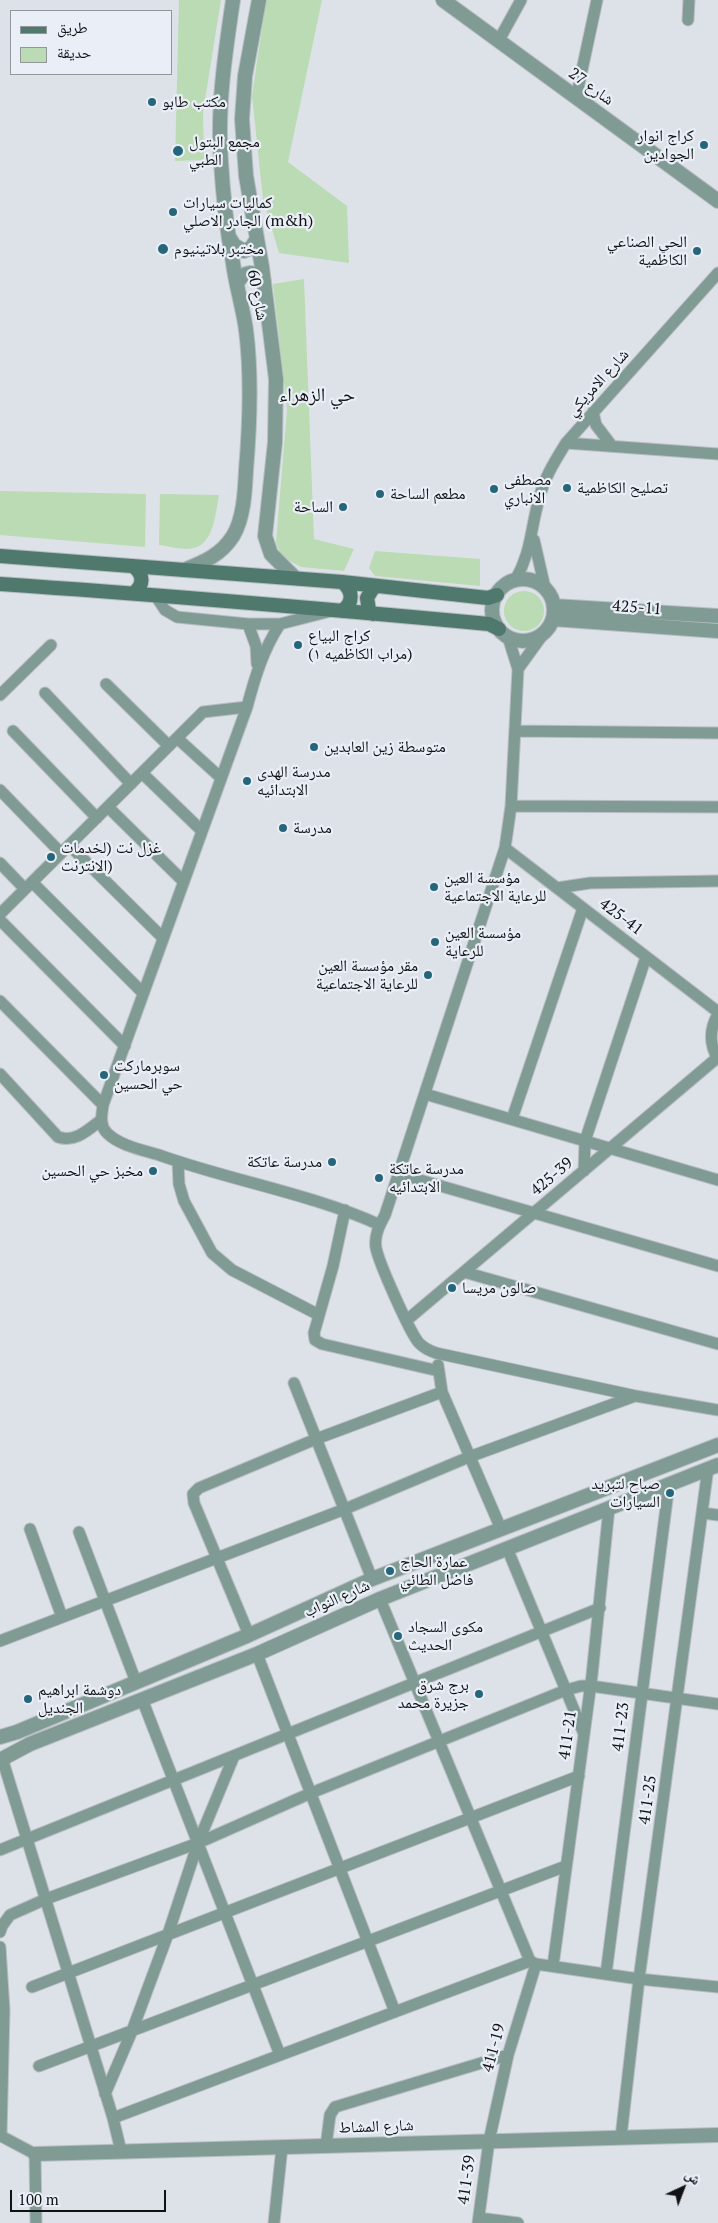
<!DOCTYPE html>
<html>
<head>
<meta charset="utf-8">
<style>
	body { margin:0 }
	#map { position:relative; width:718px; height:2223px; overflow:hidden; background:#dde2e9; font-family:"PT Serif","Noto Naskh Arabic",serif }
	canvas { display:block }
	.legend { position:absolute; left:10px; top:10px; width:162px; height:65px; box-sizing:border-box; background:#eaeff7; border:1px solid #93979c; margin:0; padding:6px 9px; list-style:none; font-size:15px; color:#101214 }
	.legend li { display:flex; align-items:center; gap:10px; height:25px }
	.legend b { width:25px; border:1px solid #93979c }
	.north { position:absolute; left:658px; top:2163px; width:50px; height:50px; -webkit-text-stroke:4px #eaeff7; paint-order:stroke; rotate:43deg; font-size:14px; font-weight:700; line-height:20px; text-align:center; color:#101214 }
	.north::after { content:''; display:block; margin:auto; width:18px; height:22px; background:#101214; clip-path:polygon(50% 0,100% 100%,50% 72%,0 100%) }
	.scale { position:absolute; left:10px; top:2190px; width:156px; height:22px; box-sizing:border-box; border:2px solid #101214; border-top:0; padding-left:6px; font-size:15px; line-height:18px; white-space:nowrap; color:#101214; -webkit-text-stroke:4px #eaeff7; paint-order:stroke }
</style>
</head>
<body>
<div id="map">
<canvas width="718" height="2223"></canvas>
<ul class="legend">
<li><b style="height:6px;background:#50796d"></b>طريق</li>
<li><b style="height:14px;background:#bbdbb4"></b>حديقة</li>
</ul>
<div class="north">ش</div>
<div class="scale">100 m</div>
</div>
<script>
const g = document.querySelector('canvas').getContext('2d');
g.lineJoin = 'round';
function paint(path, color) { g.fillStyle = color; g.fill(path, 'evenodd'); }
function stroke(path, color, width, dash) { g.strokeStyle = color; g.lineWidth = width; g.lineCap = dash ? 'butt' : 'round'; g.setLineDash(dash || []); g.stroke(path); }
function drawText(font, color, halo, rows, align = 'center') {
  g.font = font + ' "PT Serif","Noto Naskh Arabic",serif'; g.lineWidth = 4.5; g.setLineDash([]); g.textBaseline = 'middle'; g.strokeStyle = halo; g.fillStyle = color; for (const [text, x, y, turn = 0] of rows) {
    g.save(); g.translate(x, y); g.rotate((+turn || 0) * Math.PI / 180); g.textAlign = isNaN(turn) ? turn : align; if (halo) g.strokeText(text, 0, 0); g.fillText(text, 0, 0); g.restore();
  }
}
paint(new Path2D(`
	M179,0H221L203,112L204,160L175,161Z
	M266,0H322L288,162L347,206L349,263L279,253L263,199L252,96Z
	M304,279L314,539L354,549L344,571L301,567L281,556L276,542L287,410L273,284Z
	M0,491L146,494L145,547L0,535Z
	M160,494L219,495C215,515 214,549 187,549C178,549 168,546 159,545Z
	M375,551L480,559V586L375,576L369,568Z
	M504 611a20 20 0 1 1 40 0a20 20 0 1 1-40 0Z`), '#bbdbb4');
const minor = new Path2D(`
	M688,20L689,0
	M499,40L521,0
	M576,98L597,0
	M593,412L596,425L612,446
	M566,443L718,454
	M534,540L545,588
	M515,581C532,550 530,531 539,499C544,478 555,461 566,443L718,273
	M155,595L165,610L177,617L248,624H280L331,611
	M248,624L256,646L257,664
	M280,624C263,650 255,677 247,707L103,1105C102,1114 99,1125 107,1133C120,1146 143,1150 159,1155C232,1181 309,1193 380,1225
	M508,637L518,669L511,806L505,848L385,1215C379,1226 374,1236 376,1248C379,1263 410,1333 419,1343C424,1348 430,1351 436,1353L636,1396L718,1410
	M518,669L544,633
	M106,684L169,746
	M45,693L131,784
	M0,695L51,645
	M13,731L97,818
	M516,731L718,733
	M177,738L221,778
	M142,773L202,831
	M0,790L61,853
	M511,806L718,807
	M108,807L183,881
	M69,845L163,938
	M505,848L718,1012
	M0,863L25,889
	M32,882L143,993
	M557,888L590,883L718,881
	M0,914L203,712L247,707
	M0,920L125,1046
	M0,1001L103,1105
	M718,1014C709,1030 709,1044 718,1059
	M0,1074L58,1137C75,1143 88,1130 101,1120
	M425,1094L718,1180
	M512,1119L583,908
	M178,1162L179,1184L184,1201L212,1253L232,1270L319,1315
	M584,1171L585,1141L646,957
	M399,1174L718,1266
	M345,1210L333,1266L314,1333L315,1340L322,1344L439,1371
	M464,1272L718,1344
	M407,1320L717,1058
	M438,1365L442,1392L501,1529
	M294,1383L372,1579
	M703,1513L718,1515
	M30,1529L62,1617
	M79,1532L136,1682
	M507,1548L584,1734
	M380,1599L530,1961L536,1964L639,1979L718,1987
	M249,1635L194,1503L193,1494L199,1488L316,1439L442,1392
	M0,1641L345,1509L469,1457L635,1396
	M257,1654L395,2012
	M142,1699L280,2055
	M2,1758L113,2118L121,2151
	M0,1850L600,1608
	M0,1932L2,1926L10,1915L46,1899L198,1843L311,1793L566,1690L581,1686H591L718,1704
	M0,1947L4,2010L1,2136L35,2154L36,2223
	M553,1966L592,1675L609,1508
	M606,1974L669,1484
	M32,1987L579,1776
	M39,2066L566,1866
	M105,2094L132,2031L168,1934L198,1843L234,1756
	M113,2118L530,1961
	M621,2137L639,1979L708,1468
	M326,2146L330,2115L335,2107L508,2055
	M479,2218L518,2223
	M274,2223L282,2147
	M478,2223L489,2141L508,2055L536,1964`);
const tertiary = new Path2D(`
	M259,0L245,76L242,119L246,176L262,267L276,379L275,442L265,536L271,554L295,578
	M443,0L718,201
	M229,237L234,245L244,251L251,248L257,239
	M237,284C244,270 253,270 264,281
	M184,570C204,562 221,555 233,536C244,518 245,490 246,470C250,423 252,377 246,330C243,308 236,286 233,263C227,230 223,196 221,162C217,107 225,54 233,0
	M492 610a31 31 0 1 1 62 0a31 31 0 1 1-62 0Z
	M554,606L718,616
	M553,619L718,631
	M0,1737L17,1732L249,1635L372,1579L718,1445
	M0,1760L30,1744L257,1654L380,1599L718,1465
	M35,2154L718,2135`);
const secondary = new Path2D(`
	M0,556L342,582L488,598L497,595
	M133,566C144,574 144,585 134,593
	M0,584C163,595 326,609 489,624L499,629
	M342,611C354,603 353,590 342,582
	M373,614L369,610L367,598L373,588L378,586`);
stroke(minor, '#b8bdc3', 13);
stroke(tertiary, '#b8bdc3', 16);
stroke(secondary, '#b8bdc3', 16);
stroke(minor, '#809b93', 11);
stroke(tertiary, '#809b93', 14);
stroke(secondary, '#50796d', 14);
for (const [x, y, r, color] of [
	[152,102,5,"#26667b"],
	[704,145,5,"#26667b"],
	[178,151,6,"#26667b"],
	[173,212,5,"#26667b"],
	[163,249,6,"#26667b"],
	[697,251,5,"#26667b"],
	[567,488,5,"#26667b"],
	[494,489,5,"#26667b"],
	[380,494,5,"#26667b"],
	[343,507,5,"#26667b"],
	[298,645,5,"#26667b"],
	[314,747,5,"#26667b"],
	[247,781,5,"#26667b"],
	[283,828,5,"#26667b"],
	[51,857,5,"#26667b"],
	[434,887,5,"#26667b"],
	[435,942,5,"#26667b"],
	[428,975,5,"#26667b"],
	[104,1075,5,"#26667b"],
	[332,1162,5,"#26667b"],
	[153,1171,5,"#26667b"],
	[379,1178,5,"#26667b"],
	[452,1288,5,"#26667b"],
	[670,1493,5,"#26667b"],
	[390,1571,5,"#26667b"],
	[398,1636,5,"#26667b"],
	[479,1694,5,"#26667b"],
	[28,1699,5,"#26667b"]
]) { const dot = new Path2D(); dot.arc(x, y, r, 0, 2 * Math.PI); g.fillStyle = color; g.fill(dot); stroke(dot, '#eaeff7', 2); }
drawText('16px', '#101214', '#eaeff7', [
	["شارع 27",591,87,36],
	["شارع 60",257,295,79],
	["شارع الامريكي",598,383,-48],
	["425-11",637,608,4],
	["425-41",621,917,37],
	["425-39",552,1177,-40],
	["شارع النواب",337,1599,-24],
	["411-23",621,1727,-83],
	["411-21",568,1735,-82],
	["411-25",648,1800,-82],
	["411-19",494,2048,-75],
	["شارع المشاط",376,2127,-2],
	["411-39",467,2180,-82]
]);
drawText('16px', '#101214', '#eaeff7', [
	["مكتب طابو",162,102],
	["كراج انوار",694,136,"right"],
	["الجوادين",694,154,"right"],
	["مجمع البتول",189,142],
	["الطبي",189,160],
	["كماليات سيارات",183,203],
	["الجادر الاصلي (m&h)",183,221],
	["الحي الصناعي",687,242,"right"],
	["الكاظمية",687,260,"right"],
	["مختبر بلاتينيوم",174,249],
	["مصطفى",504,480],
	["الانباري",504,498],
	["تصليح الكاظمية",577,488],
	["مطعم الساحة",390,494],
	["الساحة",333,507,"right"],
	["كراج البياع",308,636],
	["(مراب الكاظميه ١)",308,654],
	["متوسطة زين العابدين",324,747],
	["مدرسة الهدى",257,772],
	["الابتدائيه",257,790],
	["مدرسة",293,828],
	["غزل نت (لخدمات",61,848],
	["الانترنت)",61,866],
	["مؤسسة العين",444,878],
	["للرعاية الاجتماعية",444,896],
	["مؤسسة العين",445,933],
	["للرعاية",445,951],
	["مقر مؤسسة العين",418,966,"right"],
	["للرعاية الاجتماعية",418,984,"right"],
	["سوبرماركت",114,1066],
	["حي الحسين",114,1084],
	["مدرسة عاتكة",322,1162,"right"],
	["مدرسة عاتكة",389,1169],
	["الابتدائيه",389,1187],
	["مخبز حي الحسين",143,1171,"right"],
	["صالون مريسا",462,1288],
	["صباح لتبريد",660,1484,"right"],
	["السيارات",660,1502,"right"],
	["عمارة الحاج",400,1562],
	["فاضل الطائي",400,1580],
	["مكوى السجاد",408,1627],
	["الحديث",408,1645],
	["برج شرق",469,1685,"right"],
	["جزيرة محمد",469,1703,"right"],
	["دوشمة ابراهيم",38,1690],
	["الجنديل",38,1708]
], 'left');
drawText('19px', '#101214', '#eaeff7', [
	["حي الزهراء",317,396]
]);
</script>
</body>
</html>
